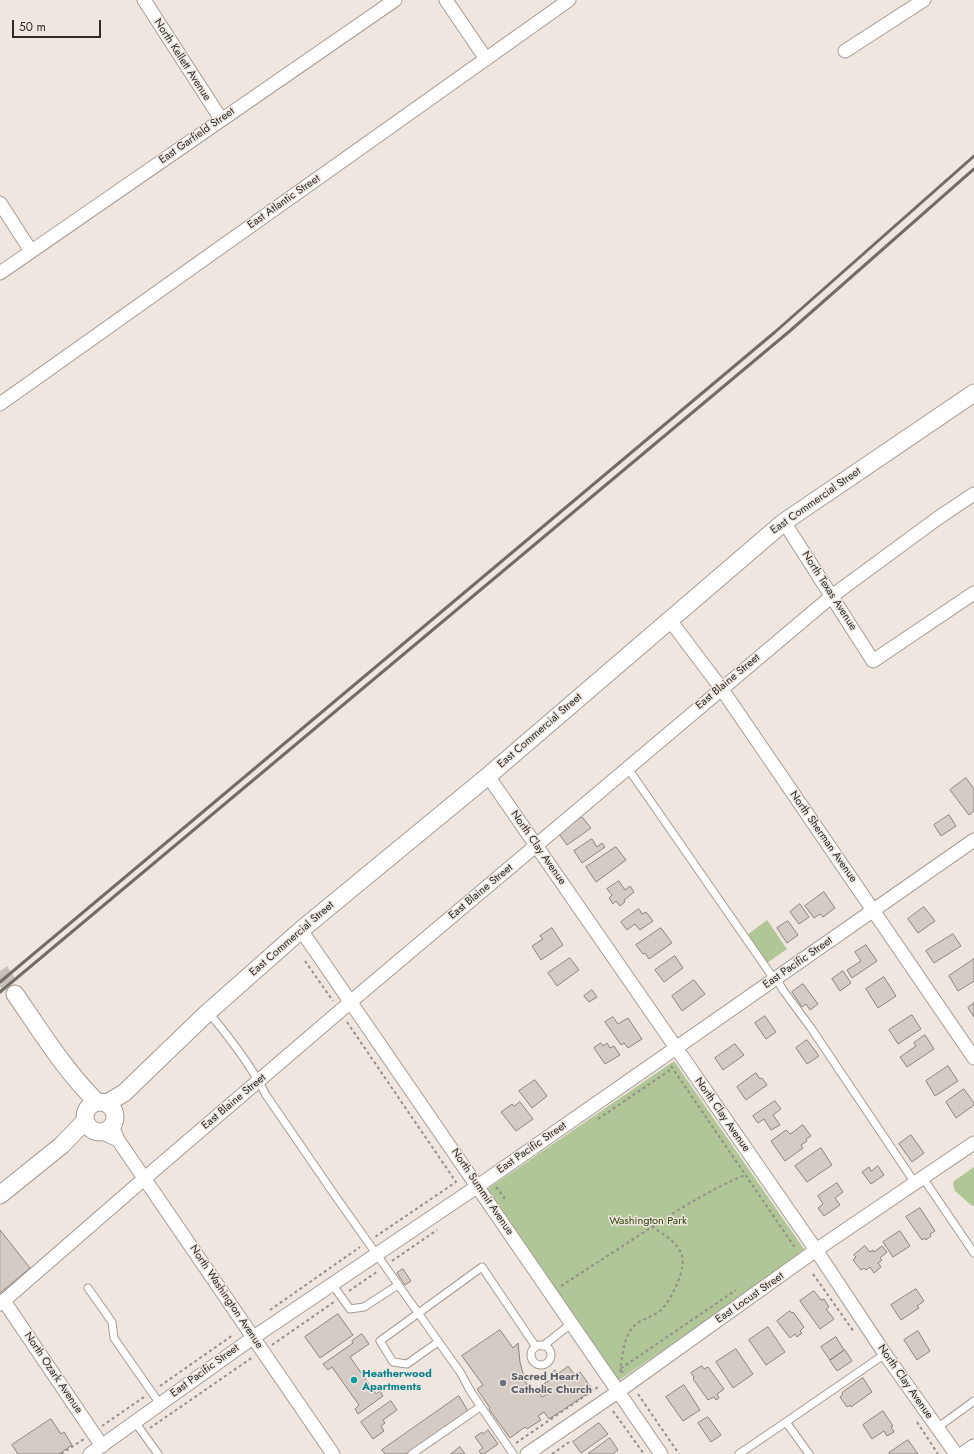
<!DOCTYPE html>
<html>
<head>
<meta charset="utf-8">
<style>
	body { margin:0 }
	#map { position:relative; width:974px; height:1454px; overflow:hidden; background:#efe7df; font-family:Jost,sans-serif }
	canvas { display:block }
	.scale { position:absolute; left:12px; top:20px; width:89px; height:18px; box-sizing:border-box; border:2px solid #2d2a28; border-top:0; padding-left:5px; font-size:12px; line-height:14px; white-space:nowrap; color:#2d2a28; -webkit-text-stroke:3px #efe7df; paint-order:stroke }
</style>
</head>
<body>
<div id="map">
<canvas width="974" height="1454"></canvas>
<div class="scale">50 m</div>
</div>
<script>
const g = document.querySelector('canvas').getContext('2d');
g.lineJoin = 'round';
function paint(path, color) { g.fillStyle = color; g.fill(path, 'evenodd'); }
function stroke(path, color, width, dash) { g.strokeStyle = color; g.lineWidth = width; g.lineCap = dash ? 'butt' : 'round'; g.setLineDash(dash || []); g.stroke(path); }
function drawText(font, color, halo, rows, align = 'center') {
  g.font = font + ' Jost,sans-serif'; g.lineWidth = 3; g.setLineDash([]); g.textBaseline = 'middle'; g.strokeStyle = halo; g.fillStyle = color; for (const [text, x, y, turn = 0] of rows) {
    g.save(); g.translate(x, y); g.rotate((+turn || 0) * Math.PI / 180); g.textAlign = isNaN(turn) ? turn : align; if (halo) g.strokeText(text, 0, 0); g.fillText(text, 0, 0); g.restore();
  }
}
paint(new Path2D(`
	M767,920L787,949L767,963L747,935Z
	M674,1061L806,1252L618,1381L556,1289L486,1190Z
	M974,1167V1206L971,1205L955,1191L953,1184L954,1181Z`), '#b0c697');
const building = new Path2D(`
	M966,778L974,789V811L969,815L950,790Z
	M949,815L956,826L941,836L934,825Z
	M582,817L591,828L567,845L559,834Z
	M592,839L597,847L602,843L605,847L582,863L574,851Z
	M616,847L626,860L596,882L586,867Z
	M619,881L625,890L630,886L634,892L624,900L625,902L620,906L616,901L613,904L609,898L612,895L607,889Z
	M824,892L835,908L823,917L820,914L814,918L805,906Z
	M800,904L809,917L799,924L790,912Z
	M924,907L935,921L918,933L908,919Z
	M639,909L642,914L646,912L653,921L640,930L635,924L627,930L621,922Z
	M788,921L798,935L787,943L777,928Z
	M552,928L563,945L541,960L532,946L543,939L540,936Z
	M661,928L672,943L649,959L645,953L643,954L636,945Z
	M953,934L961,946L934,963L926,951Z
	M866,945L877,961L852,978L847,970L861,961L855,952Z
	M675,956L683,968L664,982L655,970Z
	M570,958L579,970L557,986L548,973Z
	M974,959V981L958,991L949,976Z
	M843,971L851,983L840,991L832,979Z
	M884,977L896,996L878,1008L866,989Z
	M694,980L705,994L682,1011L672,996Z
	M803,984L818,1004L810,1010L806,1004L802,1007L792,992Z
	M592,990L597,997L589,1002L584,996Z
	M974,1003V1017L968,1008Z
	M912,1015L921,1029L898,1044L889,1030Z
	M765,1016L776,1032L766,1039L755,1023Z
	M613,1017L618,1024L628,1018L642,1039L628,1048L624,1043L621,1045L605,1022Z
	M925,1035L934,1049L907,1067L900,1057L916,1046L914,1043Z
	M807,1040L819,1056L807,1064L796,1048Z
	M601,1043L603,1046L607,1043L610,1048L614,1046L620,1055L605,1064L594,1048Z
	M735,1044L744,1055L723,1070L715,1058Z
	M948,1066L958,1081L935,1096L926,1081Z
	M756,1073L760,1079L762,1078L767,1085L746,1100L737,1087Z
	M535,1080L547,1096L532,1108L519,1091Z
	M964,1089L974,1103V1105L956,1118L946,1102Z
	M775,1101L781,1109L773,1115L780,1125L771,1130L764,1119L758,1123L753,1116Z
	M520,1102L533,1119L516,1131L501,1112L512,1104L514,1106Z
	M803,1125L811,1136L806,1139L807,1141L801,1145L803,1148L785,1161L771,1141L786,1130L790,1134Z
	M911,1135L924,1153L912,1162L899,1144Z
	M821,1148L832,1165L807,1182L795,1166Z
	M878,1166L884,1175L871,1184L862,1172L869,1167L871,1171Z
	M837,1183L843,1192L835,1198L840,1205L824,1216L818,1208L823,1204L818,1196Z
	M920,1208L935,1231L930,1234L931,1236L926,1240L925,1238L922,1240L906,1217Z
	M0,1230L30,1268L0,1293Z
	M900,1231L910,1246L893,1257L883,1242Z
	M865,1246L870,1252L873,1250L874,1252L882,1246L887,1252L880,1258L882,1260L878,1263L881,1267L874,1273L870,1267L866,1270L864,1268L861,1270L853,1260L856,1257L854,1255Z
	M403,1269L411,1281L405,1285L397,1273Z
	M916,1289L924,1301L917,1306L919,1308L901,1320L891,1305Z
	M814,1291L821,1300L824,1299L829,1307L826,1309L834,1319L820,1329L800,1301Z
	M790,1311L792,1313L793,1312L804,1327L800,1331L802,1333L797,1337L795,1334L790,1338L777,1321Z
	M338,1314L353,1335L320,1358L305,1337Z
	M768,1327L785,1352L766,1365L749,1340Z
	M500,1330L513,1348L518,1343L520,1362L525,1381L532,1394L538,1391L542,1397L548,1394L542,1385L553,1378L550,1374L555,1370L558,1374L568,1366L575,1375L580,1372L593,1390L549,1419L544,1412L538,1416L541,1420L527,1429L525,1427L510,1438L489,1409L490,1408L477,1389L483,1385L462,1356Z
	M918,1331L930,1351L917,1360L904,1340Z
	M362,1334L369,1344L350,1357L376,1394L380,1391L383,1396L358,1414L355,1409L359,1405L332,1367L328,1370L323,1364L353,1343L352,1341Z
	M836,1337L844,1350L830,1360L821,1347Z
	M736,1349L753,1374L733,1388L716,1362Z
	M845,1350L852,1361L837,1371L830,1361Z
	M702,1366L704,1369L708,1367L724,1389L717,1394L719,1398L716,1400L714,1397L708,1400L693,1379L694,1377L691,1373Z
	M863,1378L872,1392L851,1407L850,1405L847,1407L840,1397L843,1394L842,1393Z
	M684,1385L700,1410L683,1421L666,1397Z
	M459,1396L468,1411L406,1454H385L382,1450Z
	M391,1401L397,1410L383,1420L385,1423L381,1426L384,1431L373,1439L361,1422Z
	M883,1411L893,1426L891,1427L894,1432L887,1436L884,1431L872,1439L863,1425Z
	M708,1417L721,1435L711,1442L698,1423Z
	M51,1419L61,1434L64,1432L72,1445L59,1454H18L12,1445Z
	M599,1423L608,1434L581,1453L573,1442Z
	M488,1430L498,1444L484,1454H481L479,1451L483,1448L475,1437L482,1432L483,1434Z
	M610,1438L618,1450L613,1454H588Z
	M908,1440L918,1454H890L889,1453Z
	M460,1447L465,1454H451Z`);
paint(building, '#d3cbc4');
stroke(building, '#8b847d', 1);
stroke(new Path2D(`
	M0,971L15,994`), '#c8c1ba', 17, [17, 8]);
const service = new Path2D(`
	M627,767L774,979
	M776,978L783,990L811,1028L915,1183
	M209,1013C230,1038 251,1065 266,1095L336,1197L460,1372L471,1392L513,1454
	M923,1178L974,1253
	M332,1284L350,1309L364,1307L398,1285
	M88,1288L112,1322L114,1338L160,1404
	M438,1342L407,1364L393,1362L380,1341L482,1267L536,1347
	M531 1355a10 10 0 1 1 20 0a10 10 0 1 1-20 0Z
	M543,1346L572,1323
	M135,1422L158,1454
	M937,1428L974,1401
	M412,1454L480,1407
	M739,1454L786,1422
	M809,1454L786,1422L885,1354`);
const minor = new Path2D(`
	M144,0L221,119
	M446,0L486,59
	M845,51L924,0
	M0,203L31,251
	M0,273L395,0
	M0,404L569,0
	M784,522L873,661L974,593
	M669,619L721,688L974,1058
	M488,776L816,1250L885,1354L956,1454
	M301,930L661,1454
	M112,1126L118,1140L333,1454
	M101,1132L118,1140
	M4,1301L102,1446
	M0,1304L145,1178L361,993L832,596L938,518L974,494
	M90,1454L254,1337L478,1186L974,840
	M527,1454L619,1391L816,1250L974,1143`);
const tertiary = new Path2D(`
	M15,994C40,1030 65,1071 97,1102
	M85 1117a15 15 0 1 1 30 0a15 15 0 1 1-30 0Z
	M107,1103L124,1093L206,1014L301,930L488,776L784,522L974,393
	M0,1195L62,1145L85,1121`);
const secondary = new Path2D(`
	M967,1454L974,1449`);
stroke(service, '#a49c95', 9);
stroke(minor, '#a49c95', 15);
stroke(tertiary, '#a49c95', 19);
stroke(secondary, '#a49c95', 21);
stroke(new Path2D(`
	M305,961L333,1001
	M347,1022L456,1182L375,1237
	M671,1066L796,1249
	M598,1119L673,1068
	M496,1187L504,1197L503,1202
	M652,1227C682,1207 712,1189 745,1175
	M392,1261L437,1230
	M813,1274L854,1332
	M561,1286L652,1227C662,1233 676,1241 681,1253C688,1267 671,1301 660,1311C652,1317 641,1319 634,1326C623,1337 622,1358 620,1373
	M349,1291L378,1271
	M270,1310L360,1247
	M272,1345L334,1302
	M623,1373L620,1369L736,1290
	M160,1386L233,1335
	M638,1394L679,1454
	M613,1411L644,1454
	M917,1422L938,1454
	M102,1426L144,1397
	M150,1428L253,1357
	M516,1443L598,1387
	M61,1454L84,1439
	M552,1454L572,1440`), '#958f8a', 2, [3, 3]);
stroke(service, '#fff', 7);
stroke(minor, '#fff', 13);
stroke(tertiary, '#fff', 17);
stroke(secondary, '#fff', 19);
stroke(new Path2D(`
	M0,982L775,332L974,156
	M0,992L791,330L974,169`), '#716c68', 3);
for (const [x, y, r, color] of [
	[354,1380,4,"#0f9aa8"],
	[503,1383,4,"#6b7280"]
]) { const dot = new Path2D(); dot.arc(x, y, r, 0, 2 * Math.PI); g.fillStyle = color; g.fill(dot); stroke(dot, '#efe7df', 1.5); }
drawText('11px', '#2d2a28', '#efe7df', [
	["North Kellett Avenue",182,60,57],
	["East Garfield Street",197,136,-35],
	["East Atlantic Street",284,202,-35],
	["East Commercial Street",816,501,-35],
	["North Texas Avenue",829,591,57],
	["East Blaine Street",728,682,-40],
	["East Commercial Street",540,731,-41],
	["North Sherman Avenue",823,837,55],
	["North Clay Avenue",538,848,55],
	["East Blaine Street",481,892,-40],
	["East Commercial Street",292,939,-41],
	["East Pacific Street",798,963,-35],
	["East Blaine Street",234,1102,-40],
	["North Clay Avenue",722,1115,55],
	["East Pacific Street",532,1148,-35],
	["North Summit Avenue",482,1192,56],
	["North Washington Avenue",226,1297,56],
	["East Locust Street",750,1298,-35],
	["East Pacific Street",205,1371,-36],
	["North Ozark Avenue",53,1373,56],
	["North Clay Avenue",905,1382,55]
]);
drawText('11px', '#2c4205', '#efe7df', [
	["Washington Park",648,1221]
]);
drawText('bold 11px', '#0d838f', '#efe7df', [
	["Heatherwood",362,1374],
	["Apartments",362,1387]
], 'left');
drawText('bold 11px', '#5b616d', '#efe7df', [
	["Sacred Heart",511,1377],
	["Catholic Church",511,1390]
], 'left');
</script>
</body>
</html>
